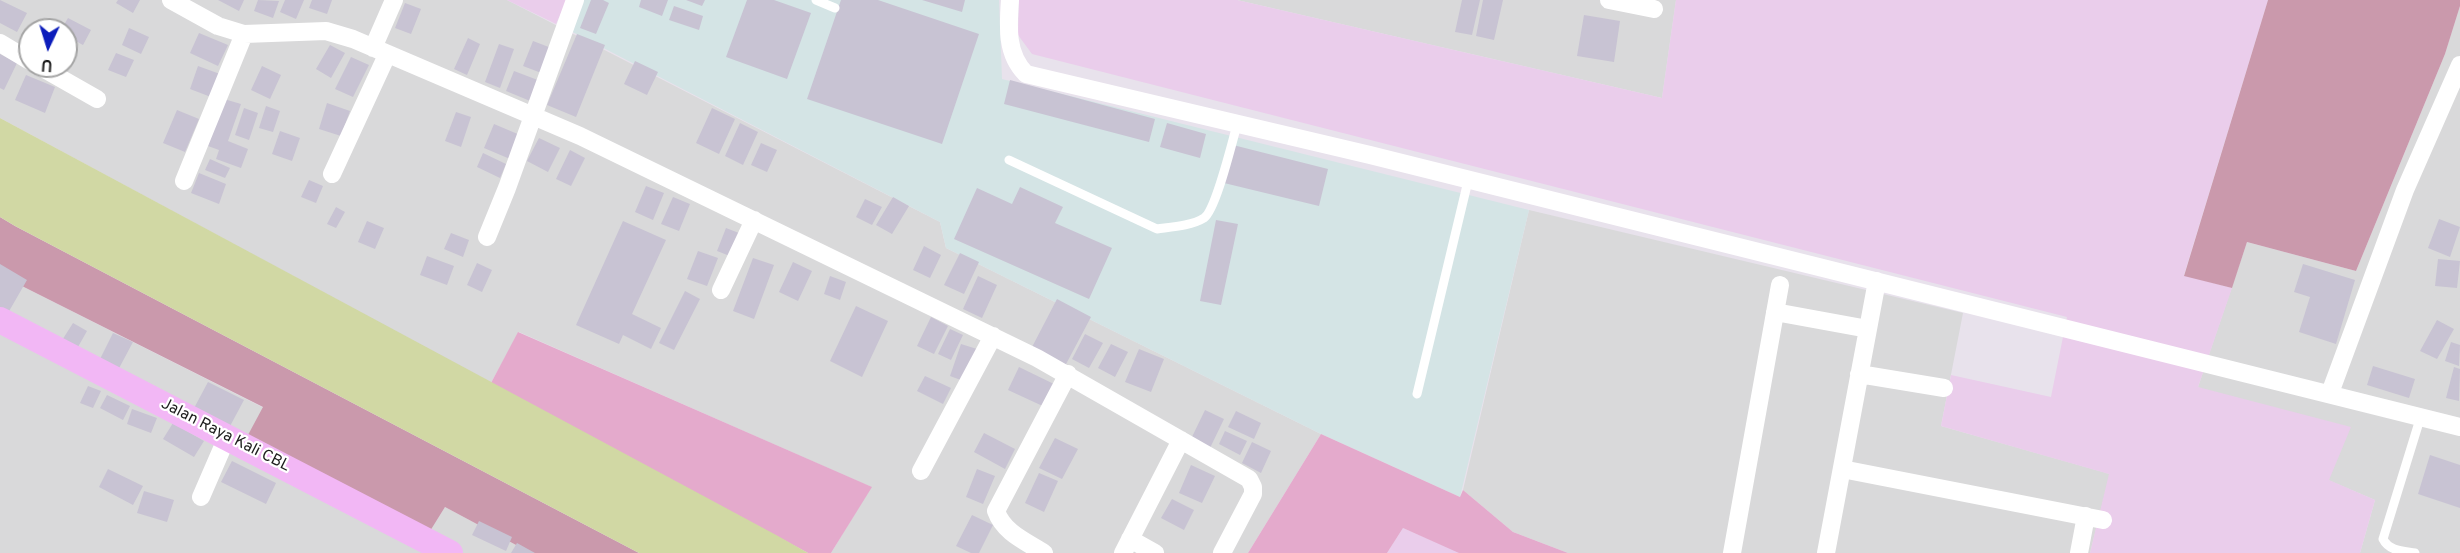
<!DOCTYPE html>
<html>
<head>
<meta charset="utf-8">
<style>
	body { margin:0 }
	#map { position:relative; width:2460px; height:553px; overflow:hidden; background:#e8e2ec; font-family:Overpass,sans-serif }
	canvas { display:block }
	.north { position:absolute; left:18px; top:18px; width:60px; height:60px; box-sizing:border-box; background:#fff; border:2px solid #a4a4a4; border-radius:50%; rotate:184deg; font-size:16px; font-weight:700; line-height:24px; text-align:center; color:#1c1c1c }
	.north::after { content:''; display:block; margin:auto; width:21px; height:27px; background:#0c1dbb; clip-path:polygon(50% 0,100% 100%,50% 72%,0 100%) }
</style>
</head>
<body>
<div id="map">
<canvas width="2460" height="553"></canvas>
<div class="north">U</div>
</div>
<script>
const g = document.querySelector('canvas').getContext('2d');
g.lineJoin = 'round';
function paint(path, color) { g.fillStyle = color; g.fill(path, 'evenodd'); }
function stroke(path, color, width, dash) { g.strokeStyle = color; g.lineWidth = width; g.lineCap = dash ? 'butt' : 'round'; g.setLineDash(dash || []); g.stroke(path); }
function drawText(font, color, halo, rows, align = 'center') {
  g.font = font + ' Overpass,sans-serif'; g.lineWidth = 4.5; g.setLineDash([]); g.textBaseline = 'middle'; g.strokeStyle = halo; g.fillStyle = color; for (const [text, x, y, turn = 0] of rows) {
    g.save(); g.translate(x, y); g.rotate((+turn || 0) * Math.PI / 180); g.textAlign = isNaN(turn) ? turn : align; if (halo) g.strokeText(text, 0, 0); g.fillText(text, 0, 0); g.restore();
  }
}
paint(new Path2D(`
	M0,0H507L940,222L946,248L1321,434L1248,553H831L871,487L519,332L491,383L0,118ZM30,30H66V66H30Z
	M1237,0H1676L1662,98Z
	M2460,6V553H2360L2375,500L2328,480L2198,387L2247,242L2356,271L2445,54Z
	M1529,210L1963,313L1941,426L2110,474L2090,553H1568L1513,532L1463,490Z
	M0,275L264,408L241,448L427,536L445,507L531,553H0Z`), '#d9d9da');
paint(new Path2D(`
	M567,0H999L1002,79L1529,210L1460,497L1321,434L946,248L940,222L557,24Z`), '#d4e4e5');
paint(new Path2D(`
	M507,0H567L556,24Z
	M1019,0H1237L1662,98L1676,0H2268L2184,275L2232,288L2198,387L2351,427L2329,480L2375,500L2360,553H2090L2109,474L1941,426L1951,375L2051,397L2067,317L1032,54L1018,35Z
	M1403,528L1459,552V553H1387Z`), '#eacdeb');
paint(new Path2D(`
	M518,332L872,487L831,553H808L491,383Z
	M1321,434L1460,497L1463,490L1513,532L1568,553H1459L1403,528L1387,553H1248Z`), '#e4aacc');
paint(new Path2D(`
	M2268,0H2460V6L2445,54L2356,271L2247,242L2232,288L2184,276Z
	M0,217L15,226L639,553H531L445,507L427,536L241,448L263,407L0,275Z`), '#ca99ac');
paint(new Path2D(`
	M0,118L778,536L808,553H639L15,226L0,217Z`), '#d1d8a4');
paint(new Path2D(`
	M0,0L27,13L17,32L0,23Z
	M118,0H140L133,13L116,3Z
	M218,0H244L239,11Z
	M258,0L279,1L273,18L254,11Z
	M285,0H304L296,19L280,12Z
	M312,0H332L327,14L309,8Z
	M591,0H603L609,3L596,34L580,28Z
	M641,0H668L662,16L639,7Z
	M686,0H705L702,6Z
	M747,0H774L811,13L787,79L726,57Z
	M841,0H878L979,34L942,144L807,99Z
	M922,0H965L962,12Z
	M1462,0H1480L1472,35L1455,32Z
	M1483,0H1503L1494,40L1476,36Z
	M405,3L421,9L411,34L395,28Z
	M674,6L703,16L699,30L669,20Z
	M1584,15L1620,21L1614,62L1577,56Z
	M68,18L91,30L83,45L66,36V30H61Z
	M129,28L149,37L141,54L122,45Z
	M199,33L228,45L218,66L190,53Z
	M577,34L605,45L576,117L547,105Z
	M468,38L480,44L467,75L454,69Z
	M533,41L554,49L544,74L523,66Z
	M499,44L514,49L500,88L485,82Z
	M330,45L345,53L331,78L316,69Z
	M116,53L134,60L126,77L108,70Z
	M0,54L17,63L4,90L0,88Z
	M351,57L369,65L353,97L335,89Z
	M635,61L658,72L647,95L624,84Z
	M198,66L220,74L211,97L190,89Z
	M262,66L281,75L270,99L251,90Z
	M514,71L543,82L535,103L506,91Z
	M26,75L55,87L45,113L15,100Z
	M1010,80L1155,119L1149,142L1004,104Z
	M224,99L241,104L228,141L248,149L241,168L216,159L219,150L208,146Z
	M327,103L350,111L341,136L319,129Z
	M266,106L280,111L273,132L259,128Z
	M244,108L258,113L249,140L235,135Z
	M712,108L735,119L719,154L696,143Z
	M177,110L199,119L185,152L163,143Z
	M456,112L471,117L461,147L445,141Z
	M740,123L758,132L743,165L725,156Z
	M1167,123L1206,134L1200,158L1160,147Z
	M494,124L520,135L510,159L484,148Z
	M280,131L300,138L292,161L272,154Z
	M539,138L560,148L548,172L527,161Z
	M761,143L777,150L767,172L751,165Z
	M1233,145L1328,169L1319,206L1224,183Z
	M570,150L585,158L571,186L556,179Z
	M483,153L506,164L500,178L477,167Z
	M210,159L230,168L225,178L205,170Z
	M199,173L226,184L219,204L191,193Z
	M309,180L323,186L316,203L301,197Z
	M646,186L664,193L653,220L635,212Z
	M1020,187L1063,207L1055,223L1112,248L1089,299L954,239L977,188L1012,204Z
	M673,197L690,204L679,231L661,224Z
	M893,197L909,206L892,234L876,225Z
	M865,199L882,207L872,225L856,217Z
	M336,207L345,212L336,228L327,224Z
	M2439,219L2460,227L2450,257L2428,248Z
	M1216,220L1238,224L1221,305L1200,301Z
	M367,221L384,228L375,249L358,242Z
	M623,221L666,240L632,314L661,328L651,349L623,335L619,344L576,325Z
	M726,228L744,235L735,258L717,251Z
	M451,233L469,240L463,257L444,249Z
	M924,246L941,255L930,278L913,270Z
	M698,251L718,258L707,286L687,279Z
	M960,253L979,262L964,294L944,285Z
	M427,256L454,266L447,285L420,275Z
	M753,258L774,265L754,319L733,311Z
	M2438,259L2460,261L2457,288L2435,286Z
	M793,262L812,271L798,301L779,292Z
	M477,263L492,270L482,292L467,285Z
	M0,264L27,280L8,313L0,308Z
	M2303,264L2355,280L2336,344L2299,332L2310,297L2294,292Z
	M830,276L846,282L840,300L824,294Z
	M978,276L997,285L982,318L963,309Z
	M685,291L700,299L674,350L659,343Z
	M1057,299L1091,317L1065,366L1031,349Z
	M856,306L888,321L862,377L830,361Z
	M931,317L948,326L934,354L917,346Z
	M2437,320L2454,329L2437,359L2420,351Z
	M73,323L87,331L74,354L59,345Z
	M950,329L963,335L951,360L938,354Z
	M113,333L133,342L117,372L98,363Z
	M1085,334L1103,343L1089,368L1072,359Z
	M2451,342L2460,345L2459,366L2445,361Z
	M961,344L977,349L966,382L950,376Z
	M1111,344L1128,352L1115,377L1098,368Z
	M1139,349L1164,359L1151,392L1125,382Z
	M2373,366L2415,379L2409,398L2367,385Z
	M1019,367L1058,386L1047,408L1008,390Z
	M2454,367L2460,369L2459,401L2446,398Z
	M925,376L951,388L943,404L917,391Z
	M208,382L244,400L229,428L193,410Z
	M88,386L101,391L93,408L80,403Z
	M107,395L130,406L123,420L100,408Z
	M132,409L157,418L151,433L127,424Z
	M1205,410L1224,419L1210,448L1191,439Z
	M1236,411L1261,423L1254,439L1228,427Z
	M173,423L204,441L194,457L163,439Z
	M1225,431L1247,441L1240,455L1219,444Z
	M984,433L1015,449L1005,469L974,452Z
	M1055,438L1078,449L1062,479L1039,468Z
	M1252,442L1271,451L1261,473L1242,463Z
	M2430,455L2460,465V508L2418,494Z
	M232,461L276,483L266,504L221,482Z
	M1191,465L1215,476L1202,503L1179,493Z
	M108,469L143,486L133,505L99,487Z
	M977,469L995,476L983,504L966,497Z
	M1039,473L1058,481L1044,512L1025,503Z
	M144,491L174,500L167,522L137,513Z
	M1172,499L1194,510L1184,530L1161,518Z
	M972,515L993,525L979,553H971L956,546Z
	M479,521L512,537L506,551L472,535Z
	M517,543L535,553H511Z`), '#c8c3d3');
stroke(new Path2D(`
	M816,0L835,8
	M1009,160L1157,229C1172,227 1191,226 1204,218C1216,210 1232,142 1237,125
	M1417,394L1468,181
	M2415,553C2403,551 2389,551 2383,539L2420,419`), '#fff', 9);
stroke(new Path2D(`
	M171,0L218,26L244,34L326,31L353,39L580,136L1037,358L1249,479L1253,487V494L1222,553
	M1010,0C1008,27 1006,54 1026,74L1370,155L2460,427
	M1609,0L1654,9
	M0,43L30,61
	M373,48L394,0
	M39,66L97,99
	M332,174L387,55
	M184,181L244,34
	M487,237L507,188L575,0
	M721,290L754,220
	M1775,312L1868,329
	M1859,374L1944,388
	M2330,393L2405,190L2460,65
	M1842,469L2103,520
	M921,471L993,336
	M201,497L227,437
	M1130,539L1155,553
	M1044,553C1025,541 1004,533 996,511L1068,374
	M1123,553L1181,440
	M1732,553L1780,285
	M1826,553L1877,281
	M2079,553L2086,516`), '#fff', 18);
stroke(new Path2D(`
	M0,320L450,553`), '#f2b7f5', 26);
drawText('16px', '#1c1c1c', '#fff', [
	["Jalan Raya Kali CBL",225,436,27]
]);
</script>
</body>
</html>
